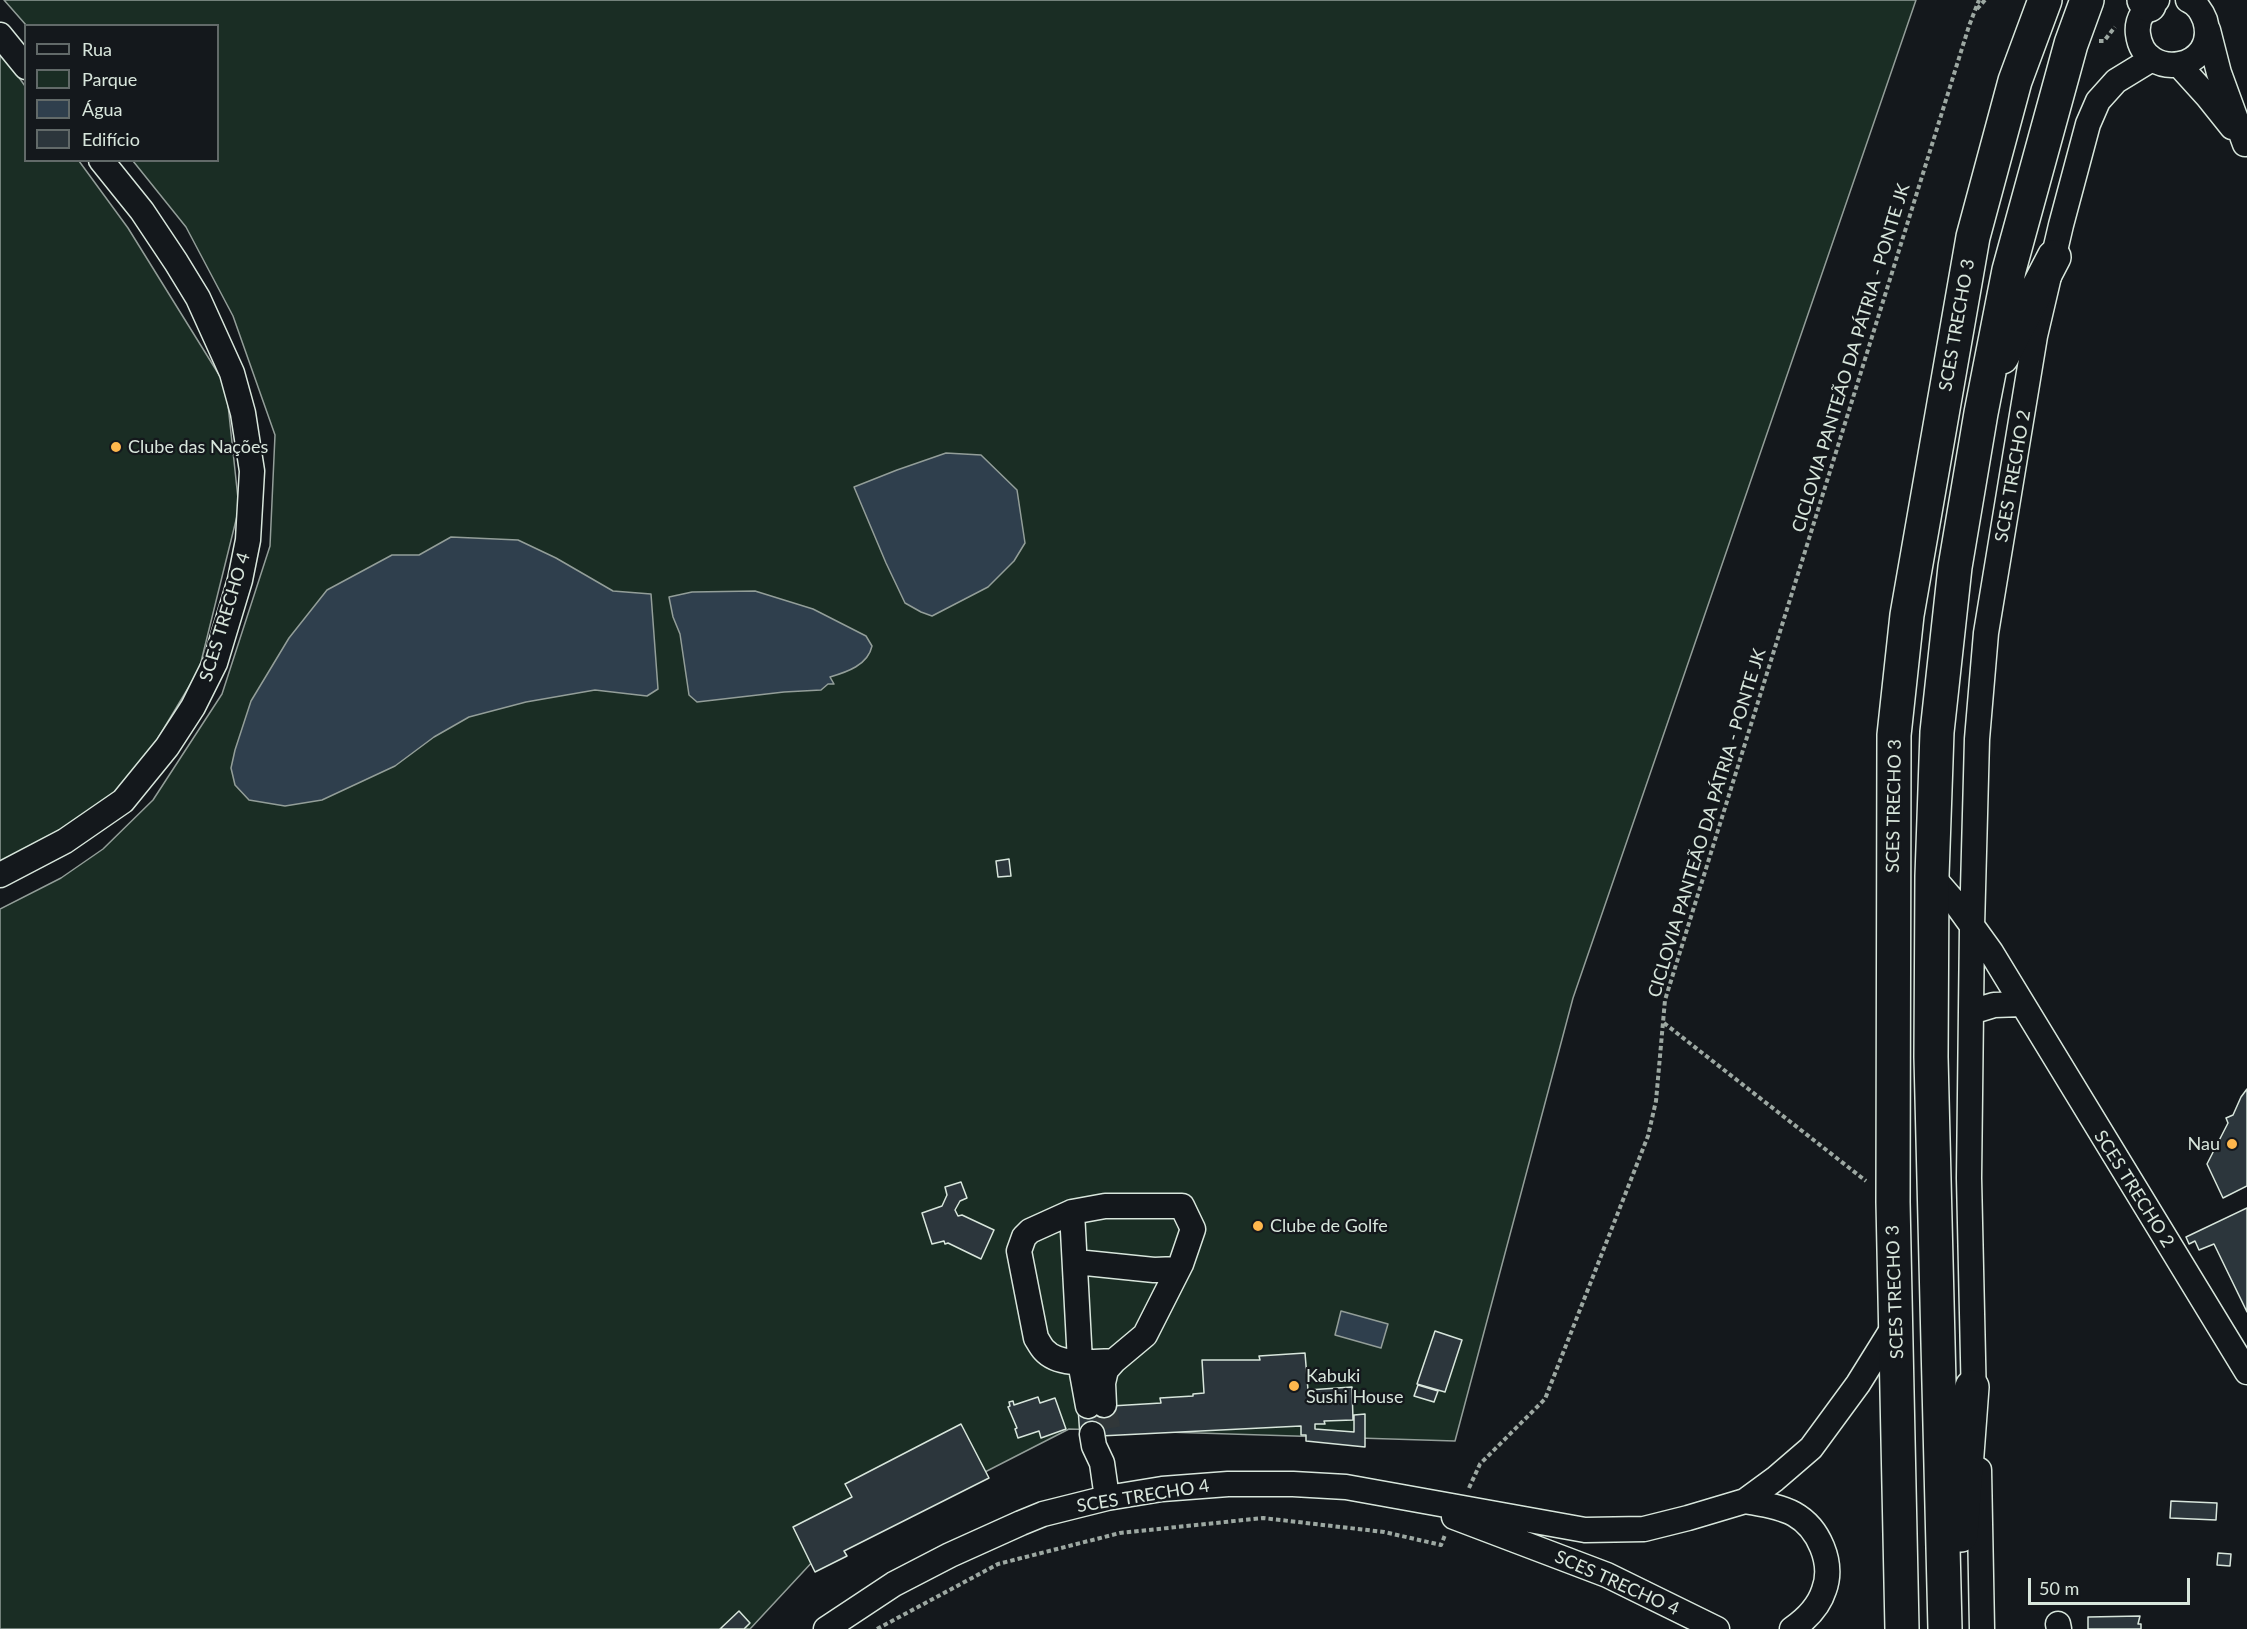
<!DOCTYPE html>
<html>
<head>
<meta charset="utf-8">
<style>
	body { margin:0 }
	#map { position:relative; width:2247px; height:1629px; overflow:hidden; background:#14181c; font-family:Lato,sans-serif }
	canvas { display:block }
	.legend { position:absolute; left:24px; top:24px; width:195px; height:138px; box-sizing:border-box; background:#14181c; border:2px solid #626a69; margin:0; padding:8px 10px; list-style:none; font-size:18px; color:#d8e6dc }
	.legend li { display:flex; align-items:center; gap:12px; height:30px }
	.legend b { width:30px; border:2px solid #626a69 }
	.scale { position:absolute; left:2028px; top:1578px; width:162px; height:27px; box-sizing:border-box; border:3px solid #d8e6dc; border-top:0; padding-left:8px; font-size:18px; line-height:21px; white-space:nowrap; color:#d8e6dc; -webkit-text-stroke:4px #14181c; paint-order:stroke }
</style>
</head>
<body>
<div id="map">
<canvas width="2247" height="1629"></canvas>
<ul class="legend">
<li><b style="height:8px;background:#14181c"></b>Rua</li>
<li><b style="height:16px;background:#1a2d24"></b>Parque</li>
<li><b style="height:16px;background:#2f3f4d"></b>Água</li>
<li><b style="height:16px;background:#2c363c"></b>Edifício</li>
</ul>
<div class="scale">50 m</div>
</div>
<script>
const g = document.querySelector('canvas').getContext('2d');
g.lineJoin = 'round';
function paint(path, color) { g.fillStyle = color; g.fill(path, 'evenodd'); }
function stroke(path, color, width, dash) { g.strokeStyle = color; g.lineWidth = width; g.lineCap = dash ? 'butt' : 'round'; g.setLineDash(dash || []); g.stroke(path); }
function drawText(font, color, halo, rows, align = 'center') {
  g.font = font + ' Lato,sans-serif'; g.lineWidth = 4.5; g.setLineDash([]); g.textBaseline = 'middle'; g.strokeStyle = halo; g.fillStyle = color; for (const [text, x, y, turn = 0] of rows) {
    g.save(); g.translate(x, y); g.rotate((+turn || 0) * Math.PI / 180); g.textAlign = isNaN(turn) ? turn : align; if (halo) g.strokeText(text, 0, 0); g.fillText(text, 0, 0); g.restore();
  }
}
const green = new Path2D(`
	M4,0H1916L1573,998L1455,1441L1069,1429L815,1559L750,1629H0V909L61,878L103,849L153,800L222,694L270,546L275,435L233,316L186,227L133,161L218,160V26L26,25Z
	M0,51L25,86L26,160L79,161L128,228L226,386L239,508L199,670L122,798L0,871Z`);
paint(green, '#1a2d24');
stroke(green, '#939e99', 1.5);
const water = new Path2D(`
	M946,453L981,455L1017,490L1025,543L1014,561L988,587L932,616L921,612L905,603L886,563L854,487L897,470Z
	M451,537L518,540L556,558L613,591L651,594L658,689L647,696L595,690L526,702L469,717L434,737L395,766L322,800L285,806L249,800L235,785L231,768L235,750L251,701L289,638L327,590L392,555H419Z
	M692,592L755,591L813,609L866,636L872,646C868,665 847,672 830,677L834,684H828L821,690L784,692L697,702L689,695L680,634L673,617L669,597Z
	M1341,1311L1388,1324L1381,1348L1335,1335Z`);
paint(water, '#2f3f4d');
stroke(water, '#939e99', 1.5);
const building = new Path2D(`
	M1009,859L1011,876L998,877L996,861Z
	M2247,1089V1186L2223,1198L2207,1164L2228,1123L2226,1118L2233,1115L2241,1097Z
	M961,1182L967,1198L960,1201L955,1210L958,1216L962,1215L994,1230L981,1259L948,1243L945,1244L944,1241L932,1244L922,1213L942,1206L947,1195L945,1187Z
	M2247,1208V1312L2214,1244L2199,1250L2195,1241L2189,1244L2186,1237Z
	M1435,1331L1462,1340L1445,1392L1417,1384Z
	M1305,1353L1308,1390L1352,1387L1353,1420L1324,1421L1325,1424H1315V1429L1354,1432V1415L1365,1414V1447L1306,1441V1435H1301V1426L1080,1437L1078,1408L1161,1403L1160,1398L1193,1396V1394L1204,1393L1202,1360H1260L1259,1356Z
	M1418,1385L1438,1391L1434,1402L1414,1396Z
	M1038,1397L1040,1403L1055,1398L1066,1429L1041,1438L1039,1431L1018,1438L1015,1429L1017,1428L1008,1407L1010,1406L1009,1402L1013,1401L1014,1405Z
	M961,1424L989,1478L844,1551L847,1556L815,1572L793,1527L852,1497L845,1484Z
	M2171,1501L2217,1503L2216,1520L2170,1518Z
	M2218,1553L2231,1554L2230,1566L2217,1565Z
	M739,1611L750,1623L744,1629H720Z
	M2140,1616L2138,1624H2141V1629H2088V1617Z`);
paint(building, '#2c363c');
stroke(building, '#d8e6dc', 1.5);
stroke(new Path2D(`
	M1104,1405L1109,1433`), '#313739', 24, [24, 12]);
const minor = new Path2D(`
	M2157,0C2145,7 2136,19 2138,34C2144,83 2220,70 2205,20C2202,12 2196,3 2188,0
	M2208,30L2219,73L2245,144
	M0,35L26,67
	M2179,65L2208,97L2232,127
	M0,875L65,841L123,801L167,747L193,707L215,663L240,580L248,540L252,471L243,413L232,373L198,298L176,262L142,211L101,160
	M1932,876L1957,905L1991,952L2247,1372
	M1971,1012L1994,1005L2022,1004
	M1072,1212L1080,1362L1088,1406
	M1076,1262L1154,1270L1178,1269
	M1974,1403L1969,1178L1972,927L1977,739L1986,633L2035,336L2061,225L2088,124L2098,101L2116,81L2152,59
	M1104,1405L1103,1383L1106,1370L1114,1361L1145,1335L1181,1264L1193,1229L1182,1206H1105L1072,1212L1030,1231L1024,1237L1019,1251L1036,1338C1038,1341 1041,1347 1044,1350C1059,1367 1093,1362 1114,1361
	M1092,1434L1094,1446L1102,1463L1107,1498
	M1979,1470L1982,1629
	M1745,1501C1761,1504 1779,1506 1794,1514C1819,1528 1834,1563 1824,1590C1819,1606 1805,1620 1792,1629
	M1454,1517L1607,1575L1717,1629
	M2058,1624L2059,1629
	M826,1629L894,1584L950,1555L1021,1523L1043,1514L1107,1498L1162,1489L1228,1484H1293L1346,1487L1585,1530L1644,1529L1688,1518L1745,1501L1775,1479L1811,1448L1858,1384L1896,1323`);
const highway = new Path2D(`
	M2144,0L2149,5
	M2002,357L2054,257
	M1961,1535L1972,1387
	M1902,1629L1893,1202L1894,735L1907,615L1973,237L2015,81L2045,0
	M1945,1629L1931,1057L1932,876L1937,732L1955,567L1981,413L2009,270L2071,44L2087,0`);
stroke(minor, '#d8e6dc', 27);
stroke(highway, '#d8e6dc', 36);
stroke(new Path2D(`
	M1977,9L1985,0
	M2099,41H2104L2115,27
	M1664,1023L1866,1181
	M1469,1488L1480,1464L1545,1399L1648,1136L1656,1101L1665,1000L1969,26L1979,0
	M877,1629L998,1564L1120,1533L1263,1518L1384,1532L1441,1545L1445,1535`), '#9da8a2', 4, [4.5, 3]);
stroke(minor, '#14181c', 24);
stroke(highway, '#14181c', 33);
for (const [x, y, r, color] of [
	[116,447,6,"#ffb74d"],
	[2232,1144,6,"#ffb74d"],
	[1258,1226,6,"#ffb74d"],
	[1294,1386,6,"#ffb74d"]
]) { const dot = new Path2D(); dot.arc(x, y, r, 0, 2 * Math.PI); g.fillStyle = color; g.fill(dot); stroke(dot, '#14181c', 2); }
drawText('18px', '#d8e6dc', '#14181c', [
	["SCES TRECHO 3",1957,325,-80],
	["CICLOVIA PANTEÃO DA PÁTRIA - PONTE JK",1851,358,-73],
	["SCES TRECHO 2",2013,476,-80],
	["SCES TRECHO 4",225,617,-73],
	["SCES TRECHO 3",1894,806,-89],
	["CICLOVIA PANTEÃO DA PÁTRIA - PONTE JK",1707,823,-73],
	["SCES TRECHO 2",2134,1189,58],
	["SCES TRECHO 3",1895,1292,-92],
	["SCES TRECHO 4",1143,1496,-9],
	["SCES TRECHO 4",1617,1583,24]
]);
drawText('18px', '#d8e6dc', '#14181c', [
	["Clube das Nações",128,447],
	["Nau",2220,1144,"right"],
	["Clube de Golfe",1270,1226],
	["Kabuki",1306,1376],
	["Sushi House",1306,1397]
], 'left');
</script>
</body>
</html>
